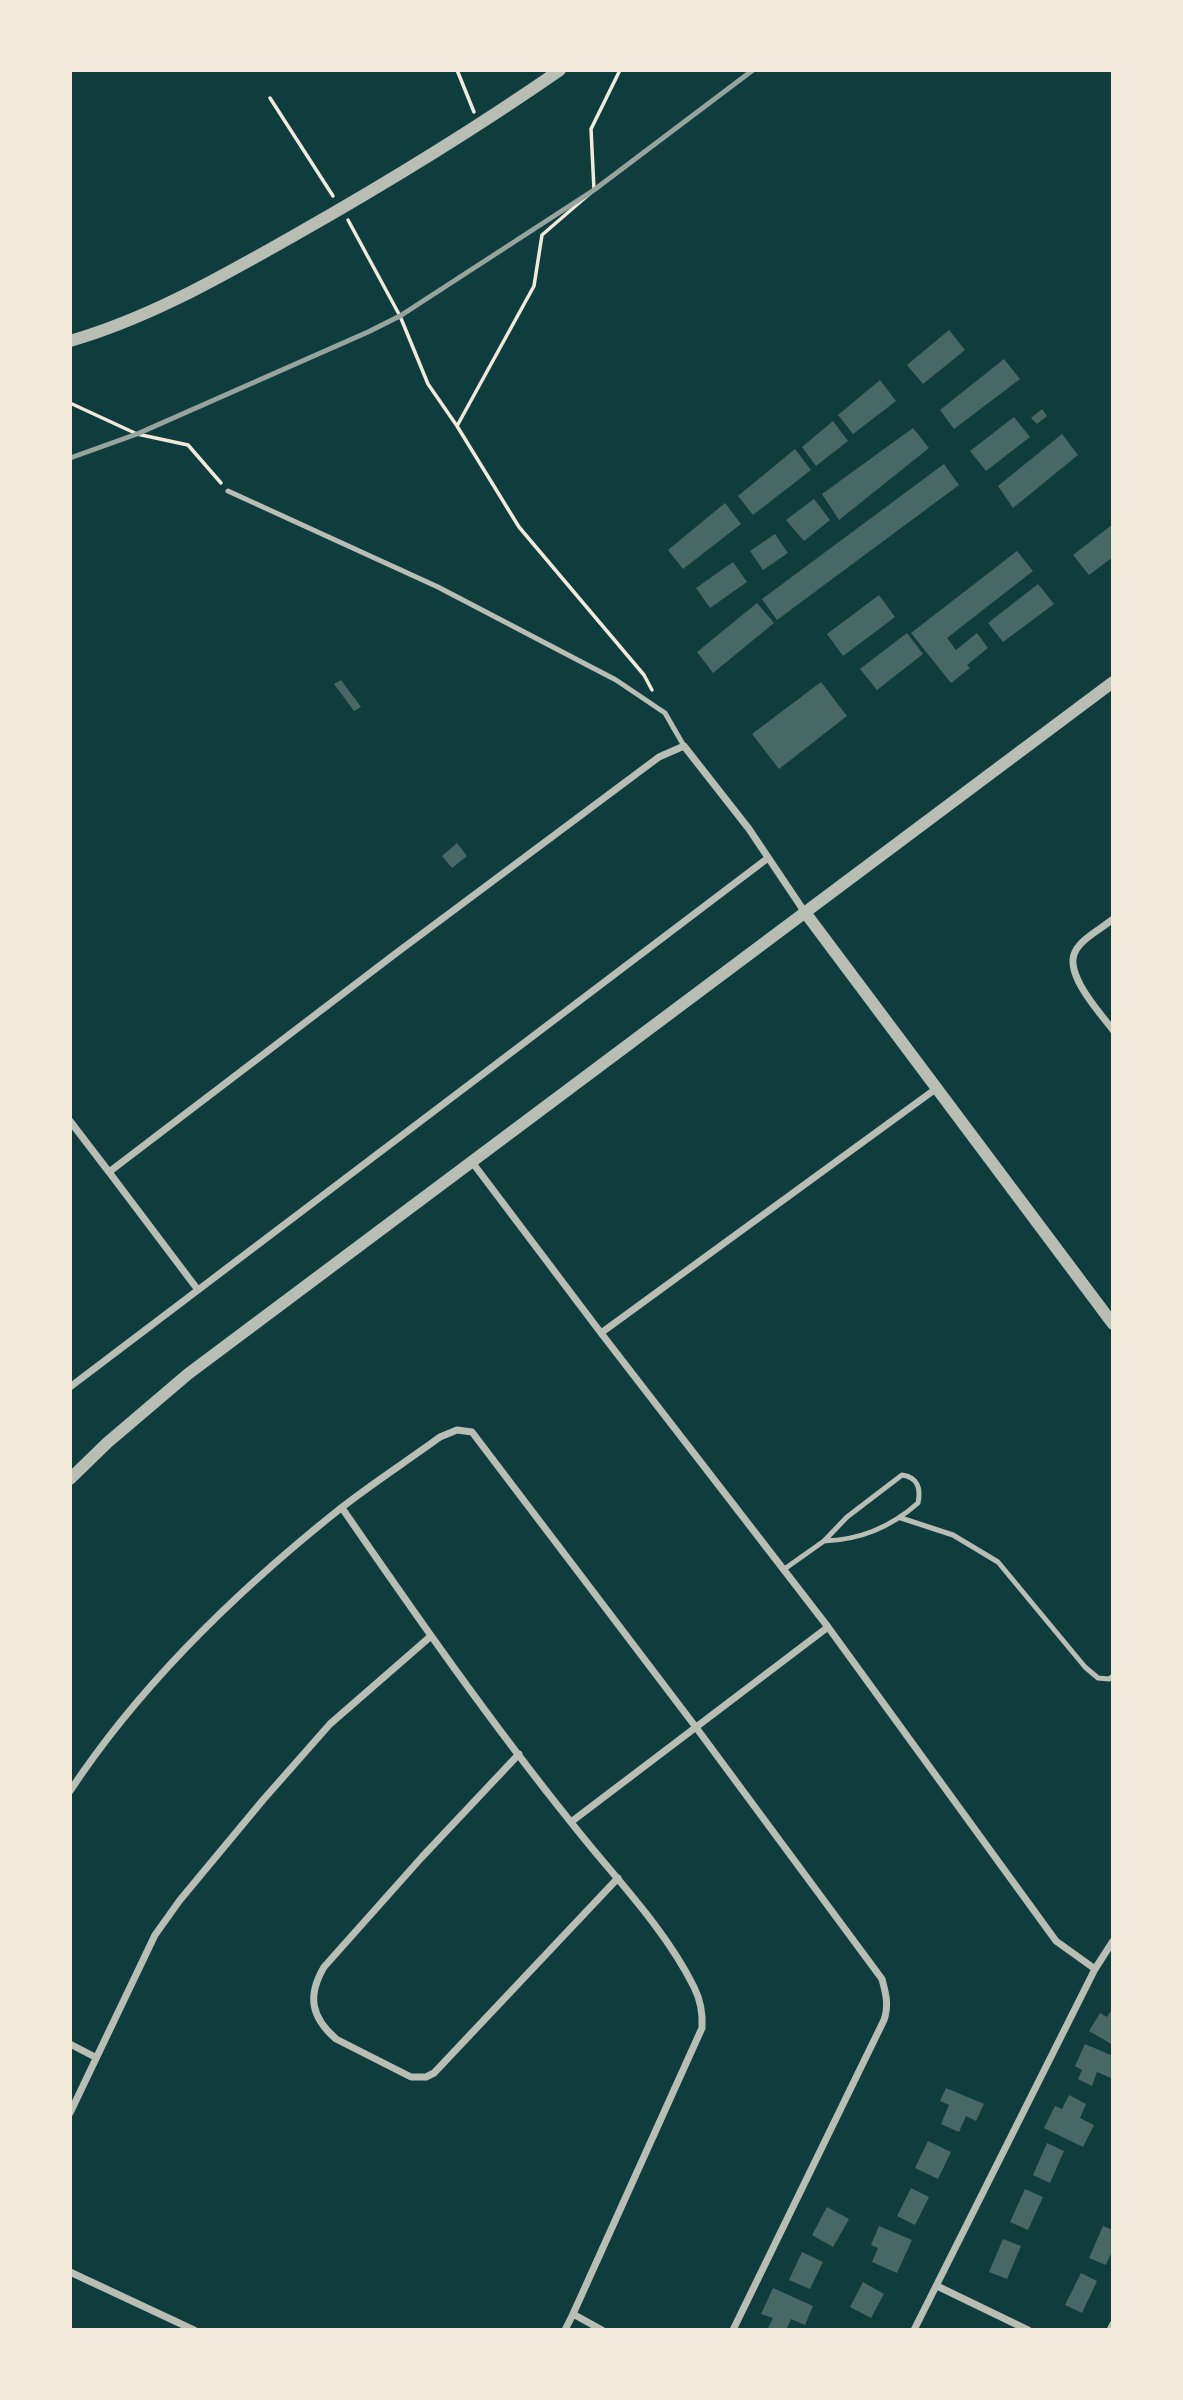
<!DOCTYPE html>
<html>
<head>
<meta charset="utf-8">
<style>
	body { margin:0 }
	#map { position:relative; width:1183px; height:2400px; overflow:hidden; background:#0f3d3e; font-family:"PT Serif",serif }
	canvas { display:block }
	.frame { position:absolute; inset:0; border:72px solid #f1e9da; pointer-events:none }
</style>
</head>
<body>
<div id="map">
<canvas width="1183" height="2400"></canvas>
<div class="frame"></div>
</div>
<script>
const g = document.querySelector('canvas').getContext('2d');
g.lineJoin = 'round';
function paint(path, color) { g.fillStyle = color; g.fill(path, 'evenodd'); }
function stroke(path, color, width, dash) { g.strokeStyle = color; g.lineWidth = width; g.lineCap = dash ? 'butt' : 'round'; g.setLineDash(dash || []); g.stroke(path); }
paint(new Path2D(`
	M949,330L965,350L923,384L907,365Z
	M1004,359L1020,379L954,429L940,410Z
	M880,380L896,401L853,434L838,415Z
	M1042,409L1047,416L1037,424L1031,418Z
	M1014,417L1030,437L986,471L970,451Z
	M833,421L848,441L816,466L802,447Z
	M913,428L929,448L839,520L822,494Z
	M1062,434L1078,455L1013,508L998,486Z
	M795,449L811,470L753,515L738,496Z
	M944,464L959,485L777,620L762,599Z
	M814,499L830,520L804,541L786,520Z
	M725,503L741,524L683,569L668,550Z
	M1113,524V557L1089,575L1073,555Z
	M775,534L788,553L763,570L750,551Z
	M1017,551L1033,571L947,638L956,650L977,633L988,648L967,665L970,668L951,683L911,633Z
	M733,562L747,582L710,608L696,588Z
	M1038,584L1054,604L1003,642L988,623Z
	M879,595L895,617L843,656L827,634Z
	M757,603L774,623L713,673L697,652Z
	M907,633L923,654L877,690L860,669Z
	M341,680L361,707L354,711L334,684Z
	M821,682L847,716L779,769L752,734Z
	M457,843L467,856L452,868L442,856Z
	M1113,2008V2045L1089,2031L1100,2013L1107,2017Z
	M1085,2044L1113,2056V2079L1097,2072L1092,2086L1078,2079L1082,2070L1075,2066Z
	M946,2088L984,2104L976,2121L966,2116L959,2132L941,2124L949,2105L940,2101Z
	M1069,2095L1086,2104L1080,2118L1094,2125L1083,2147L1044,2128L1055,2106L1062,2109Z
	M928,2141L951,2152L938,2179L915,2168Z
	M1047,2143L1064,2151L1050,2183L1033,2175Z
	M911,2188L929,2197L915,2225L897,2216Z
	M1025,2189L1043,2197L1028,2230L1010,2222Z
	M827,2207L849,2219L833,2247L812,2235Z
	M879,2226L912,2240L897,2273L872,2262L878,2248L871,2245Z
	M1103,2226L1113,2230V2249L1106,2265L1089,2258Z
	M1003,2239L1021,2246L1007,2279L989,2272Z
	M802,2252L823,2262L810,2289L789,2280Z
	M1081,2273L1097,2281L1082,2313L1065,2305Z
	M863,2282L884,2294L871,2318L850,2307Z
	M773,2288L813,2306L805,2325L791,2319L786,2330H767L773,2318L761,2314Z`), '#486865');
stroke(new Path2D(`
	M457,70L474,112
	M270,98L333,196
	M348,220L400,316L428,384L457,426L519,527L644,675L652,690
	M70,403L137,434L188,445L221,483
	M457,426L534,286L542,235L594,190L591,129L620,70`), '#f1e9da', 3.5);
stroke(new Path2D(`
	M228,491L438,587L616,680L665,713L684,746
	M901,1518L953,1535L998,1562L1085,1667L1098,1678L1109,1679L1113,1676
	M783,1570L824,1541L847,1517L902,1475C918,1477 921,1489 918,1503C891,1527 860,1540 824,1541`), '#b8beb3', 5);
stroke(new Path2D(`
	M1113,919C1101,929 1082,938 1075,952C1064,974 1100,1013 1113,1030
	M70,1121L109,1172
	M472,1162L601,1333L828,1627L1056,1941L1095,1969
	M198,1290L109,1172L395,954L659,757L684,746L749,829L804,911
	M601,1333L937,1088
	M70,1387L768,858
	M342,1508C415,1614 489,1720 570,1821C612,1875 663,1925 694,1987C701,2001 703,2013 702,2028L573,2314
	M519,1754L422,1857L324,1967C307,1996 311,2017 336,2039L411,2077H426L434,2073L618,1878
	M70,1791C142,1682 239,1589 341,1508C373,1483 407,1461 440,1437L457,1430L472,1432L695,1726L882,1979C886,1994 889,2005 884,2020L733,2330
	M571,1822L828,1627
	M70,2044L95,2057
	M70,2113L155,1935L180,1900L263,1800L330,1724L431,1636
	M70,2272L194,2330
	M937,2286L1028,2330
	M565,2330L573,2314L602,2330
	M914,2330L1095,1969L1113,1941
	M1110,2330L1113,2324`), '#b8beb3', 7);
stroke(new Path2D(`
	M70,341C150,318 222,276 295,235C385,184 475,129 560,70
	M804,911L1113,1324
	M70,1479L107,1443L188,1374L1113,682`), '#b8beb3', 12);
stroke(new Path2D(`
	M70,458L137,434L368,332L400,316L594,190L753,70`), '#97a49c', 5);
</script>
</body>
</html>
